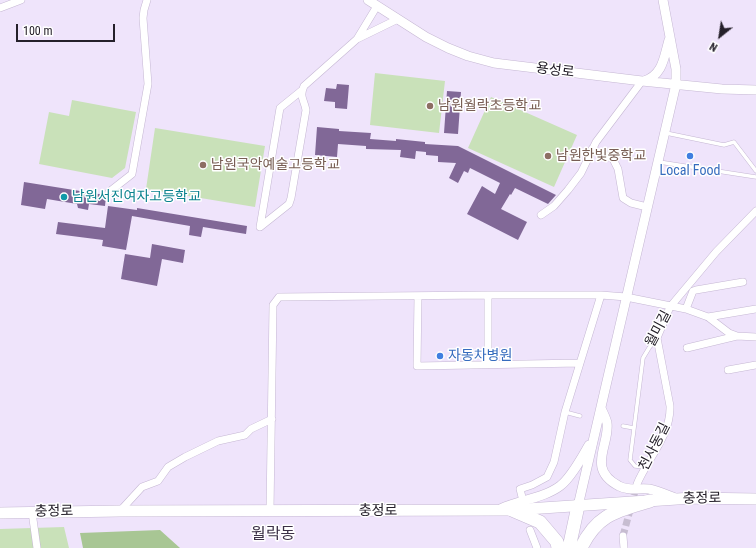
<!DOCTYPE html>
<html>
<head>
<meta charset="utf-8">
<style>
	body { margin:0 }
	#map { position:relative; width:756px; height:548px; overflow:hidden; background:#efe4fb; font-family:"Roboto Condensed",sans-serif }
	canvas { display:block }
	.north { position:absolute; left:700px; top:16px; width:40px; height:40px; -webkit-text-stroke:3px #fff; paint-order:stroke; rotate:210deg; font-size:11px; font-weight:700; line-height:16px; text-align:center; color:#25202a }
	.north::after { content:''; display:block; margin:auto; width:14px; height:18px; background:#25202a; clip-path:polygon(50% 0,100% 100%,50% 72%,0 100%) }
	.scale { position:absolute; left:16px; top:24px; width:99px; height:18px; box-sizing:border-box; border:2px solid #25202a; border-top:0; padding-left:5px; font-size:12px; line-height:14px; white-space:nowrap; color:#25202a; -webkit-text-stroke:3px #fff; paint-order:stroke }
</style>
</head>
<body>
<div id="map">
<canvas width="756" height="548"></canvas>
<div class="north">N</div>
<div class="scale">100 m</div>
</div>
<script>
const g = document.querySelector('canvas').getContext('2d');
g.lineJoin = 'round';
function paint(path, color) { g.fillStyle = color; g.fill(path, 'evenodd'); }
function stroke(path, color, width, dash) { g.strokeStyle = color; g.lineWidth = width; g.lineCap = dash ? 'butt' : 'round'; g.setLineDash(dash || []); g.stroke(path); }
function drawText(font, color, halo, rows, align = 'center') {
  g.font = font + ' "Roboto Condensed","Noto Sans KR",sans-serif'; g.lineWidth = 3; g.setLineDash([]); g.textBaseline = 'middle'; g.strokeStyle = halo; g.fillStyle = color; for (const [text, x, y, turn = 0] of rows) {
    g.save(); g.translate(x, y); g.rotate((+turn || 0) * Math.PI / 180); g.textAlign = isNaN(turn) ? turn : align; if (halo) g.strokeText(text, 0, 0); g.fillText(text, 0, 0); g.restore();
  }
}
paint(new Path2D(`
	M375,73L445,81L439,133L370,125Z
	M491,97L577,135L554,187L468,148Z
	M72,100L136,112L125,168L112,178L39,164L49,112L69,116Z
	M155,128L265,146L255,207L146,189Z
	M64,527L69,548H0V529Z`), '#c9e1b9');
paint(new Path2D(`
	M160,530L180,548H83L80,533Z`), '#a8c694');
paint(new Path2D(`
	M337,84L349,85L347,109L335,108V102L324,101L326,88L336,89Z
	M447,91L461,92L458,134L444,133Z
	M317,127L339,129V131L371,133L370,139L396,141V139L425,142V144L458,146L556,195L548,204L515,188L511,195L510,194L501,209L527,222L518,240L467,214L482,186L495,194L500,183L470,168L468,173L464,171L458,183L449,178L456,163L438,162V156L426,155V152L416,151L415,159L400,157L401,150L366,149V146L338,144L337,157L315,155Z
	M24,182L105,195L106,196L105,206L89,204L88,210L78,208L77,204L47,199L45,209L21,205Z
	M108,206L137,210V208L247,226L246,234L203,227L201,237L189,235L190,226L132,216L126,250L102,246L103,240L56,234L58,222L105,228Z
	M152,244L185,250L183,263L162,259L157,286L121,279L125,254L150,258Z`), '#816897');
stroke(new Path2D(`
	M623,536L637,484`), '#c7bdd1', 7, [7, 3.5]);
const service = new Path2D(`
	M666,133L724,145L734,142L756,171
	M659,162L756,177
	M565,412L580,416
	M623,426L634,428
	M645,467L635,466L630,460L643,358L649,348L656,339`);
const minor = new Path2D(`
	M377,6L357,39L398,19
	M0,8L21,0
	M301,91L280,108L260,227L289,204L291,198L306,110C304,99 299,97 304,86L357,39
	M592,149L613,159L618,169L623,198L631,203L647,207
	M109,192L132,174L148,84L143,18L144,10L147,0
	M541,215L554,206L568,190L581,173L596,142L642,81
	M418,296L417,366L580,363
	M686,309L693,291L696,290L743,282
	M708,317L756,309
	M687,348L737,336
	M488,364V295
	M728,370L756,365
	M637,484C648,458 671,435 670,406L657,338L670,307L716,252L756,211
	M522,497L520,489L532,485L547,477L554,462L565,412L601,295
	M120,511L142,487L158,481L168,467L185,457L218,441L245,435L251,429L272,419
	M270,511L273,305L279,297L488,295H601L626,297L686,309L708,317L729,333L737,336L756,337
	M32,512L37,548
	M530,530L537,548
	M623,536L624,548`);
const tertiary = new Path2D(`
	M368,0L426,37L448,48L468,56L494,63L642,81L722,89L756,90
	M644,81C663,75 664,57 669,40
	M601,408C603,413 606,418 607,423C610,445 586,469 619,486C628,491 638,488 649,489C658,491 667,495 675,498
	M578,506L676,84V69L663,0
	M502,508C520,500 544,498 560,486C571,478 582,457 589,445`);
const primary = new Path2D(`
	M0,513L120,511L512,510L692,498L756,499`);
const motorway = new Path2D(`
	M512,510L540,522L557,542L558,548
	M569,548L578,506
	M581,548C597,514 617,511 650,501`);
stroke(service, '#c5b7d3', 4.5);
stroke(minor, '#c5b7d3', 8);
stroke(tertiary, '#c5b7d3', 10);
stroke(primary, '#c5b7d3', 12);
stroke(motorway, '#c5b7d3', 14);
stroke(service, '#fff', 3.5);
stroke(minor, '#fff', 7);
stroke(tertiary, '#fff', 9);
stroke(primary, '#fff', 11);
stroke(motorway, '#fff', 13);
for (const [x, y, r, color] of [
	[430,106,4,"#8d6e63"],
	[548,156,4,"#8d6e63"],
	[690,156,4,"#3f7fe0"],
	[203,165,4,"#8d6e63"],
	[64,197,4,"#0f9aa8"],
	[440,356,4,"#3f7fe0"]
]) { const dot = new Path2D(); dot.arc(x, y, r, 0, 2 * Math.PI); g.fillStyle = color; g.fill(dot); stroke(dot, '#fff', 1.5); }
drawText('14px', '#25202a', '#fff', [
	["용성로",555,71,7],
	["월미길",659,329,-62],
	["천사동길",655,447,-63],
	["충정로",702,499,-1],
	["충정로",378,511],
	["충정로",54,512,-1]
]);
drawText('14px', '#785e54', '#fff', [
	["남원월락초등학교",438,106],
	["남원한빛중학교",556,156],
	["남원국악예술고등학교",211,165]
], 'left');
drawText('14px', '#366cbe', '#fff', [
	["Local Food",690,171],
	["자동차병원",448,356,"left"]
]);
drawText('14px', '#0d838f', '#fff', [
	["남원서진여자고등학교",72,197]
], 'left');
drawText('16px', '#3c3147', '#fff', [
	["월락동",273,535]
]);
</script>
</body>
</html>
